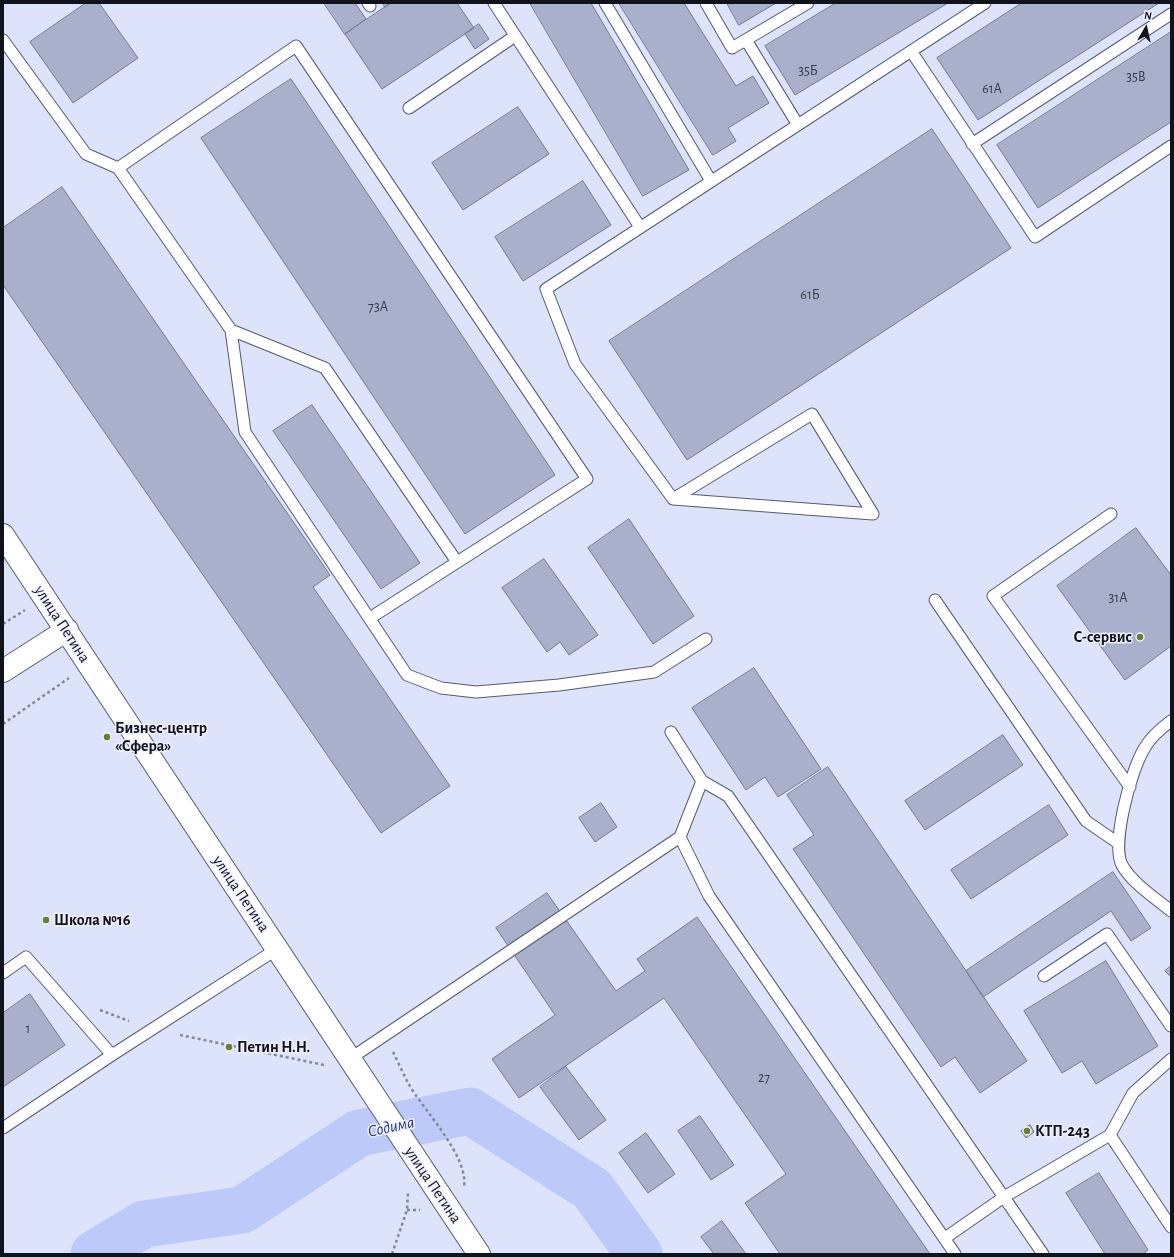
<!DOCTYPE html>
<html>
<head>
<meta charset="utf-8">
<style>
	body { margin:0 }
	#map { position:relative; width:1174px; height:1257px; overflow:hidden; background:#dde3fa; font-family:"Alegreya Sans",sans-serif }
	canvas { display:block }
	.frame { position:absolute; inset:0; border:4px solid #10121c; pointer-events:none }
	.north { position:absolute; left:1126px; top:8px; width:40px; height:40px; -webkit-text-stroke:3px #eef1fd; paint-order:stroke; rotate:9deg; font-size:11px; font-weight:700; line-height:16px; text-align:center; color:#10121c }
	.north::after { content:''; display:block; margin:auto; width:14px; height:18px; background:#10121c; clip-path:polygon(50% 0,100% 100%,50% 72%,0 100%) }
</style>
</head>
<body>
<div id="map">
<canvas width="1174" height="1257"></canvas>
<div class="frame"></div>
<div class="north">N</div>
</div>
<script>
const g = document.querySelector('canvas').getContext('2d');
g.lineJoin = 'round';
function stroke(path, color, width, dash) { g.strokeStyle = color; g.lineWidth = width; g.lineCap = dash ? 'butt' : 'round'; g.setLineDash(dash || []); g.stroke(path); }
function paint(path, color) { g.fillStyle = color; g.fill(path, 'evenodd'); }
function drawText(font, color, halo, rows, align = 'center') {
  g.font = font + ' "Alegreya Sans",sans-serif'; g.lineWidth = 3; g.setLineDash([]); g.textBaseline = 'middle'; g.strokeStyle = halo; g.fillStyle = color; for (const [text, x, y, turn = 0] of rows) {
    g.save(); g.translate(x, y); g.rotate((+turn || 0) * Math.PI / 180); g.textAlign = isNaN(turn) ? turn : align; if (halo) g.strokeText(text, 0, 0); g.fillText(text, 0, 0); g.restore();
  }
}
stroke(new Path2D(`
	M94,1254L144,1224L242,1210L359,1133L470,1111L592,1189L639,1254`), '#bdc9f8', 47);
const building = new Path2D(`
	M86,3H99L138,58L73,103L30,42Z
	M324,3H355L366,19L345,34Z
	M383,3H391L385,7Z
	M391,3H457L474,28L382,89L345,34Z
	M530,3H591L689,170L643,196Z
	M619,3H684L736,86L753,76L769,103L728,128L736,141L713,155Z
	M727,3H776L739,25Z
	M836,3H948L795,95L765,46Z
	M1022,3H1159L978,120L937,58Z
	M479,24L489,39L475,49L465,34Z
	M1171,32V122L1038,208L997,145Z
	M291,79L555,475L465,534L201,138Z
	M518,107L549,154L463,210L432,163Z
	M932,129L1011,248L687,460L609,341Z
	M583,181L611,225L523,281L495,237Z
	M62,187L330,575L313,587L450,786L381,833L3,285V228Z
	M312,405L420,563L381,589L273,431Z
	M629,519L694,616L653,644L588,548Z
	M1136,528L1171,575V646L1125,680L1057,586Z
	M544,559L598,635L569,655L560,642L547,652L502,588Z
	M754,668L821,769L778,797L765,777L746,790L692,708Z
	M1003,735L1023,765L925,830L905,801Z
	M828,767L1027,1061L980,1093L955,1057L941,1067L793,849L814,835L787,795Z
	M601,803L617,827L595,842L579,818Z
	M1049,805L1068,835L971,899L951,870Z
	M1113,872L1151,928L1131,941L1111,911L983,997L966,971Z
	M547,893L616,991L645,971L637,959L697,917L930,1254H780L745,1203L786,1174L664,998L519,1098L492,1059L555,1015L496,928Z
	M1106,961L1158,1046L1096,1084L1082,1061L1062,1073L1024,1011Z
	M1171,966V977L1165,971Z
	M30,994L65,1045L3,1087V1013Z
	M566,1067L606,1120L579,1140L540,1087Z
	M700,1116L734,1165L711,1180L678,1131Z
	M1030,1125L1034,1132L1026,1138L1021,1131Z
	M646,1133L675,1174L648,1193L619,1153Z
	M1099,1173L1148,1250L1143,1254H1105L1066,1193Z
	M722,1221L746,1254H714L701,1237Z`);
paint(building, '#a8b0cb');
stroke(building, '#727993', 1);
const lane = new Path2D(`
	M368,3L370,6
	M494,3L640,227
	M605,3L711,181
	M706,3L732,48L808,3
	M3,40L86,154L118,168L231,330L245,432L407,675L441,688L476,692L559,685L654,672L706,639
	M746,40L798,125
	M911,51L1035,237L1171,146
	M409,108L515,36
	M972,144L1171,14
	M118,168L296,46L587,479L370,618
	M231,330L325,368L457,562
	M673,499L812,414L873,514L673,499L575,364L546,289L985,3
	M1111,514L993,596L1130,787
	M935,600L1086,821L1118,843
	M1171,721C1160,729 1150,738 1144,749C1131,770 1111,844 1122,865C1132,883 1155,898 1171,911
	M702,781L728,796L1043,1254
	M680,837L709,896L955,1254
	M3,973L26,957L112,1055
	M1044,976L1107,934L1171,1026
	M351,1058L680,837L702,781L671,732
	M3,1128L112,1055L277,949
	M1110,1135L1133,1093L1171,1059
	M945,1238L1004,1197L1110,1135L1171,1227`);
const street = new Path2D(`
	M3,671L67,630`);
const secondary = new Path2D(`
	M3,535L479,1254`);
stroke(lane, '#545b73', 13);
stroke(street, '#545b73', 24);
stroke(secondary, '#545b73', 24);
stroke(new Path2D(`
	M3,624L25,610
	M3,724L69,678
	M100,1010L129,1021
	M180,1035L324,1065
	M393,1052C398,1062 403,1073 408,1083C423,1110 469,1156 464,1187
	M407,1210H420
	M392,1254L407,1210L408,1193`), '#838799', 2.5, [3, 3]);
stroke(lane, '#fff', 11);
stroke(street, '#fff', 22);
stroke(secondary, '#fff', 22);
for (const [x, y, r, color] of [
	[1140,637,4,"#6b7e2e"],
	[107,737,4,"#6b7e2e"],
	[46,920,4,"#6b7e2e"],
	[229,1047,4,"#6b7e2e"],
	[1027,1131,4,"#6b7e2e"]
]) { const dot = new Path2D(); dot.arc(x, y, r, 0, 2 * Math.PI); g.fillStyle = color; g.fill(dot); stroke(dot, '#eef1fd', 1.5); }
drawText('14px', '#363a48', null, [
	["35Б",808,71],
	["35В",1136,77],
	["61А",992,89],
	["61Б",810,295],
	["73А",378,307],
	["31А",1118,598],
	["1",28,1029],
	["27",764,1078]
]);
drawText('16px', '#10121c', '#eef1fd', [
	["улица Петина",62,624,57],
	["улица Петина",241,894,56],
	["улица Петина",433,1185,56]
]);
drawText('bold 16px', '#10121c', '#eef1fd', [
	["С-сервис",1132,637,"right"],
	["Бизнес-центр",115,728],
	["«Сфера»",115,746],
	["Школа №16",54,920],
	["Петин Н.Н.",237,1047],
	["КТП-243",1035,1131]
], 'left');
drawText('italic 17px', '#2b3477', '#eef1fd', [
	["Содима",391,1127,-12]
]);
</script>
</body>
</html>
